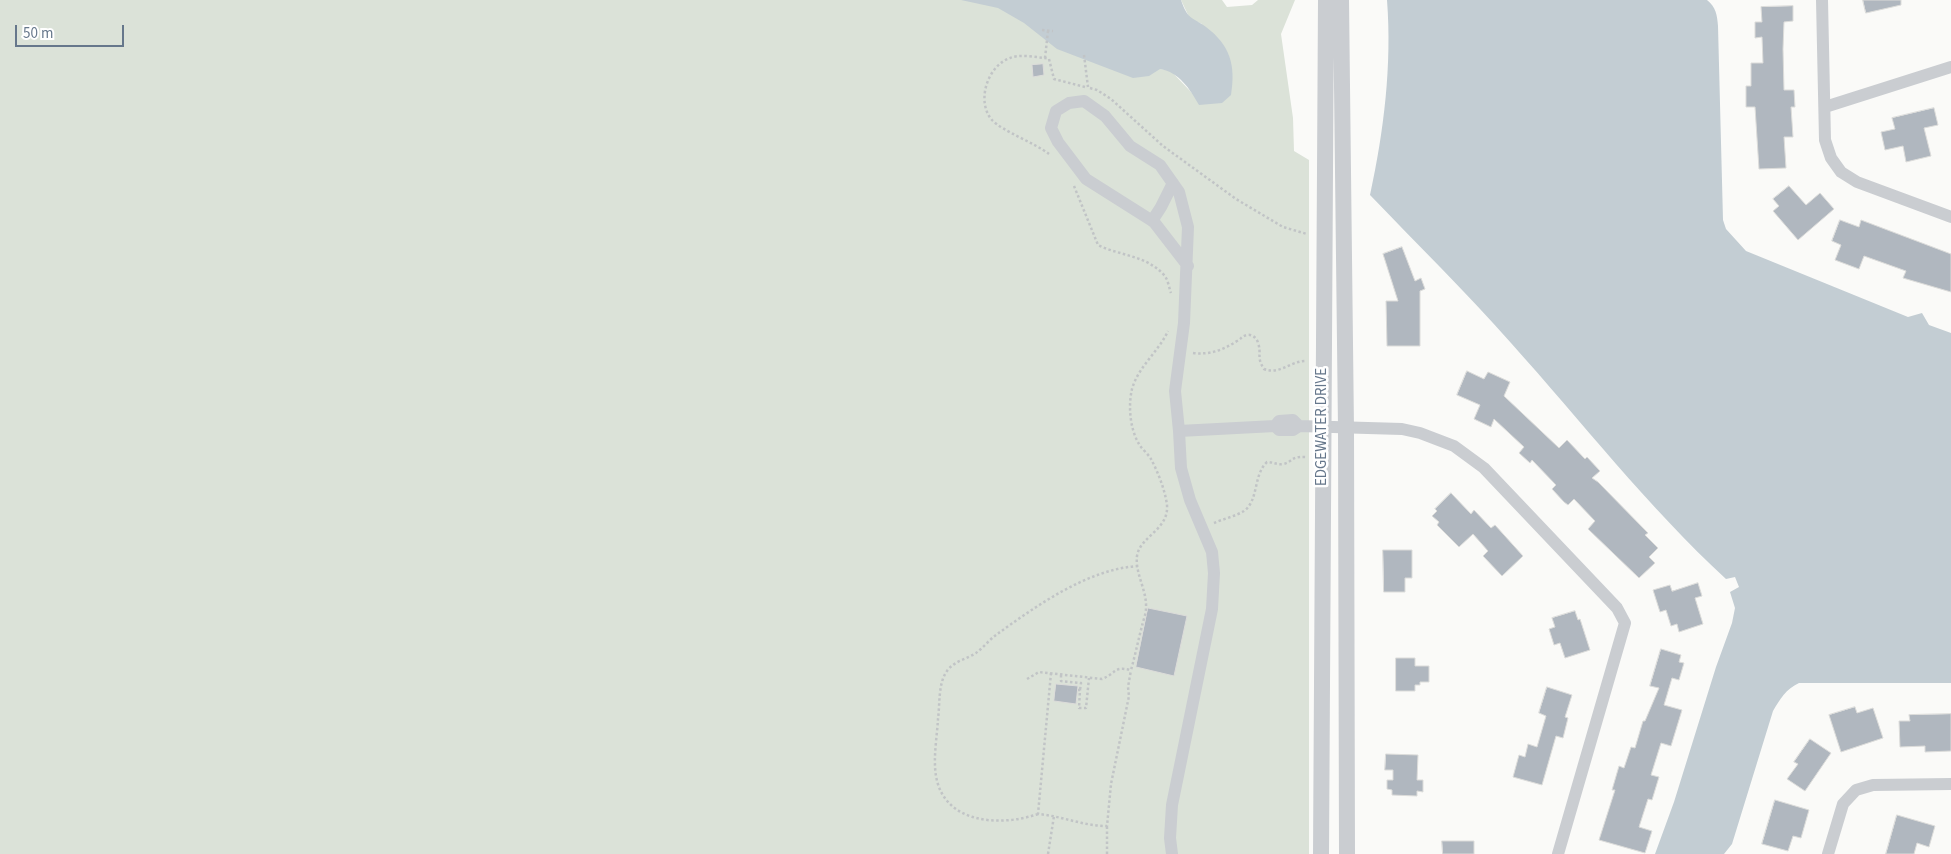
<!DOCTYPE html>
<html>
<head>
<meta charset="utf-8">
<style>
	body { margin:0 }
	#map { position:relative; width:1951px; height:854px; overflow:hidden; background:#fafaf8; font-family:"Source Sans 3",sans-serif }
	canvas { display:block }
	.scale { position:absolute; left:15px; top:25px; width:109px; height:22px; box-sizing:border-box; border:2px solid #66778b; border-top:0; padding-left:6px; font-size:15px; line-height:18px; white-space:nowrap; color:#66778b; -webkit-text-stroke:4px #fff; paint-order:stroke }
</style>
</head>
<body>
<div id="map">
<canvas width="1951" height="854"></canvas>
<div class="scale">50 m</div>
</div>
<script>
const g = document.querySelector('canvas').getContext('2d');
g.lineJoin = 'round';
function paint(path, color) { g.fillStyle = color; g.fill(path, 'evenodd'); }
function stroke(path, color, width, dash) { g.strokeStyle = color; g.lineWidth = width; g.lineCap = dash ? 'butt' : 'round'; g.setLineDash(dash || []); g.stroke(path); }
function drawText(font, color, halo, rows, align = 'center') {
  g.font = font + ' "Source Sans 3",sans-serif'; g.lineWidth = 5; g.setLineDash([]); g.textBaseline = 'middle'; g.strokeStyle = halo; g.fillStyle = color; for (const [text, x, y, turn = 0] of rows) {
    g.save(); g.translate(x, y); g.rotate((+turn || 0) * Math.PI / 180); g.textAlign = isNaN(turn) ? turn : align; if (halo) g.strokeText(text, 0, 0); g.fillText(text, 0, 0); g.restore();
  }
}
paint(new Path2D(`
	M0,0H1001L1160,69L1170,70L1192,93L1202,24L1190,19L1181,0H1222L1227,7L1252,5L1258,0H1295L1281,34L1293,118L1294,151L1309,160V854H0Z`), '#dbe2d8');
paint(new Path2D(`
	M961,0H1181C1188,20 1191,16 1206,27C1230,45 1236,65 1231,95L1222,103L1199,105C1190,89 1179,72 1160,69L1149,76L1133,78L1057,49L1024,23L998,8Z
	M1387,0H1707C1716,7 1717,15 1718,26L1723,220L1726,229L1746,251L1908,317L1922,313L1929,325L1951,333V683H1799C1786,689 1780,699 1773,711L1732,844L1724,854H1655L1674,802L1716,667L1732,623L1735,608L1730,592L1739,587L1735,577L1726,579C1648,507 1582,422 1511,343C1466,292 1417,244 1370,195C1384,131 1392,65 1387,0Z`), '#c3cdd3');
const building = new Path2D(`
	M1863,0H1901V5L1866,13Z
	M1793,6V21L1784,22L1783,49L1784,90H1794L1795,107H1791L1793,137H1784L1786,168L1759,169L1755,107H1746V86H1751V63H1763L1762,37L1755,38V22H1762L1761,7Z
	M1043,64L1044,75L1033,77L1032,65Z
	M1934,108L1938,125L1924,128L1931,156L1906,162L1903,146L1885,150L1881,132L1895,129L1892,118Z
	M1789,186L1806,205L1820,193L1834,209L1798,240L1773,211L1779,206L1773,199Z
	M1840,220L1859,227L1861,220L1951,254V292L1903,278L1906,271L1864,256L1859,269L1835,260L1841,245L1832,241Z
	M1402,247L1415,281L1421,278L1425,289L1420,291V346H1387L1386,301H1398L1383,254Z
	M1467,371L1484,379L1488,372L1510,382L1504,396L1559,448L1567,440L1585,459L1587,457L1600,471L1592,478L1598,482L1648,533L1645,535L1658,548L1649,557L1655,563L1639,578L1588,529L1595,521L1574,499L1568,505L1564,502L1552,489L1556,485L1532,460L1530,463L1519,453L1524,447L1494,419L1491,427L1474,419L1480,405L1457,395Z
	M1451,493L1471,514L1474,510L1491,528L1495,525L1523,556L1502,576L1483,556L1488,551L1473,534L1459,547L1437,525L1439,522L1432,516L1437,511L1435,509Z
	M1383,550H1412V578H1405V592H1384Z
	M1698,583L1702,596L1695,598L1703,624L1679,632L1677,624L1671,626L1666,610L1660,612L1653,590L1670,585L1672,591Z
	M1148,608L1187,616L1174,676L1136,667Z
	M1575,611L1578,620L1580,619L1590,650L1565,658L1560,643L1554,645L1549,629L1555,627L1552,618Z
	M1661,649L1681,655L1679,662L1684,663L1679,680L1672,678L1664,705L1682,710L1671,746L1661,743L1651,775L1659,777L1652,800L1648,799L1639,827L1652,831L1645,853L1599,840L1615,790H1612L1619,766L1624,768L1631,747L1635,748L1643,721H1645L1659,688L1650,686Z
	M1396,658H1415V666H1429V682H1420V685H1415V691H1396Z
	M1056,684L1078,686L1076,704L1054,701Z
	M1547,687L1572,695L1565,717L1568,718L1563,738L1556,736L1542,785L1513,777L1519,755L1525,757L1528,744L1537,747L1546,716L1539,713Z
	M1855,707L1857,713L1873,708L1883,738L1841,752L1829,715Z
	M1951,714V751L1925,752V746L1900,747L1899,721H1910L1909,715Z
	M1810,739L1831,753L1805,791L1787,779L1798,764L1794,762Z
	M1386,754L1418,755L1417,780H1423V792L1417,791V796L1392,795V790L1387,789V780H1393V770H1385Z
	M1775,800L1809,810L1801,838L1793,836L1788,851L1762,844Z
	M1897,815L1935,826L1929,847L1917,843L1914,854H1886Z
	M1442,841H1474V854H1443Z`);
paint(building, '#b0b7bf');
stroke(building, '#dcdcda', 1);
stroke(new Path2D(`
	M1042,30L1053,31
	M1084,55L1088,87
	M1045,58L1048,31
	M1090,88L1097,90L1111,99L1163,146L1236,199L1283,227L1307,234
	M1049,154C1035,143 1002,131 992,120C976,102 987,66 1010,58C1020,54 1034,57 1045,58L1049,59L1054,79L1085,87
	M1074,186L1098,245C1120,256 1146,255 1164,275C1168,279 1169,288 1171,293
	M1193,353C1210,355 1223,350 1237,341C1241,339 1242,336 1247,335C1252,334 1257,338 1258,343C1262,354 1256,357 1264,369C1280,375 1290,361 1306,361
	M1214,523C1223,519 1236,516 1244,511C1259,500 1253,475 1267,462C1273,462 1277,465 1283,464C1293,462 1290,456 1306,457
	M1051,673L1038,814C1062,816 1083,826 1107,826L1111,784L1129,696L1128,687L1131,670
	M1061,675V681L1081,683L1080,690
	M1027,679L1039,672L1102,679C1117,673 1113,666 1131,670C1135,656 1138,641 1142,626C1143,621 1146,614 1146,608C1147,590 1135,574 1137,556C1140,536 1169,530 1167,505C1165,490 1158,472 1151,459C1148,454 1142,449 1139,444C1130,429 1128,406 1132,389C1138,367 1159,351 1168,331
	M1078,690H1080L1079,708H1086L1089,678
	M1038,814C1000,827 944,824 936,776C933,758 937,737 938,719C940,704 938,683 947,671C954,661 967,659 976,653C983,648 989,640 996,635C1036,606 1088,569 1138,566
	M1048,854L1054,816
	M1107,854V826`), '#c1c4c6', 2.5, [2.5, 2.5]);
stroke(new Path2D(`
	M1822,0L1825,140L1831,158L1841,172L1857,182L1951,217
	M1825,107L1951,67
	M1152,221L1161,207L1173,183
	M1275,426L1279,430H1293L1299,426L1402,429L1420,433L1454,446L1484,468L1617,608L1625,623L1558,854
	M1179,431L1175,391L1184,323L1188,227L1179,192L1160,165L1130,146L1105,116L1084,101L1069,103L1056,111L1051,128L1058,142L1086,179L1154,222L1188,266
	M1172,854L1170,838L1172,805L1212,609L1214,573L1212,552L1190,500L1181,468L1179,431L1275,426L1279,421L1293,420L1299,426
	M1828,854L1843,804L1856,790L1873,785L1951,784`), '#cacdd1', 12);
stroke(new Path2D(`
	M1341,0L1346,428L1347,854
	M1321,854L1326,0`), '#cacdd1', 16);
drawText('15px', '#66778b', '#fff', [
	["EDGEWATER DRIVE",1323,427,-90]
]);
</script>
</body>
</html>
